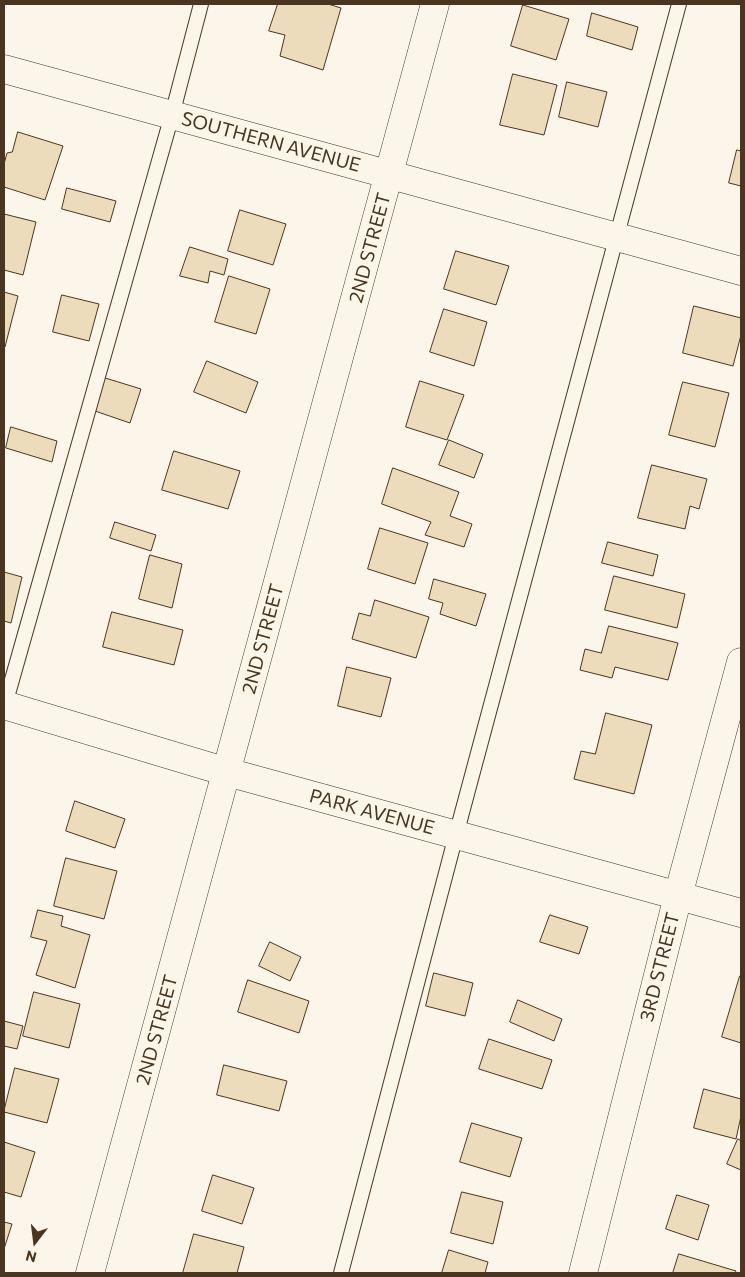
<!DOCTYPE html>
<html>
<head>
<meta charset="utf-8">
<style>
	body { margin:0 }
	#map { position:relative; width:745px; height:1277px; overflow:hidden; background:#fbf6e9; font-family:Commissioner,sans-serif }
	canvas { display:block }
	.frame { position:absolute; inset:0; border:5px solid #4a3520; pointer-events:none }
	.north { position:absolute; left:10px; top:1217px; width:50px; height:50px; -webkit-text-stroke:4px #fbf6e9; paint-order:stroke; rotate:195deg; font-size:14px; font-weight:700; line-height:20px; text-align:center; color:#4a3520 }
	.north::after { content:''; display:block; margin:auto; width:18px; height:22px; background:#4a3520; clip-path:polygon(50% 0,100% 100%,50% 72%,0 100%) }
</style>
</head>
<body>
<div id="map">
<canvas width="745" height="1277"></canvas>
<div class="frame"></div>
<div class="north">N</div>
</div>
<script>
const g = document.querySelector('canvas').getContext('2d');
g.lineJoin = 'round';
function paint(path, color) { g.fillStyle = color; g.fill(path, 'evenodd'); }
function stroke(path, color, width, dash) { g.strokeStyle = color; g.lineWidth = width; g.lineCap = dash ? 'butt' : 'round'; g.setLineDash(dash || []); g.stroke(path); }
function drawText(font, color, halo, rows, align = 'center') {
  g.font = font + ' Commissioner,sans-serif'; g.lineWidth = 4; g.setLineDash([]); g.textBaseline = 'middle'; g.strokeStyle = halo; g.fillStyle = color; for (const [text, x, y, turn = 0] of rows) {
    g.save(); g.translate(x, y); g.rotate((+turn || 0) * Math.PI / 180); g.textAlign = isNaN(turn) ? turn : align; if (halo) g.strokeText(text, 0, 0); g.fillText(text, 0, 0); g.restore();
  }
}
const building = new Path2D(`
	M278,4H328L341,8L323,70L280,56L285,35L269,31Z
	M523,5L569,19L556,60L511,46Z
	M592,13L638,27L632,50L587,36Z
	M513,74L557,85L544,135L500,125Z
	M567,82L607,92L598,127L559,117Z
	M18,132L63,146L45,200L4,187V164L7,153L12,152Z
	M737,150L741,151V186L729,183Z
	M67,188L116,201L110,222L62,209Z
	M240,210L286,224L273,265L228,251Z
	M4,214L36,222L23,275L4,270Z
	M190,247L228,259L224,275L210,271L208,283L180,276Z
	M456,251L509,266L496,305L444,289Z
	M229,276L270,289L256,334L215,322Z
	M4,292L18,296L5,347L4,346Z
	M62,295L99,304L89,341L53,332Z
	M694,306L741,318V335L733,366L683,353Z
	M444,309L487,322L474,366L430,352Z
	M207,361L258,382L246,413L194,392Z
	M102,377L141,389L130,423L92,410Z
	M420,381L464,395L447,440L406,427Z
	M683,382L729,393L715,447L669,435Z
	M11,427L57,441L52,462L6,448Z
	M449,440L483,454L474,478L439,465Z
	M174,451L240,471L228,509L162,490Z
	M652,465L707,479L699,509L690,506L685,529L638,518Z
	M393,468L459,492L450,516L472,524L464,547L425,535L431,522L382,504Z
	M115,522L156,535L151,551L110,538Z
	M380,528L428,543L415,584L368,569Z
	M608,542L658,555L653,576L602,563Z
	M150,555L182,564L172,608L139,599Z
	M4,572L22,577L11,623L4,621Z
	M614,576L685,594L677,628L605,610Z
	M434,579L486,594L476,626L440,614L443,603L429,599Z
	M375,600L429,617L416,658L352,639L359,613L370,616Z
	M112,612L183,630L174,665L103,647Z
	M609,626L678,643L668,680L615,667L612,678L580,670L585,649L601,653Z
	M347,667L391,678L381,717L338,706Z
	M606,713L652,725L634,794L574,779L581,751L595,754Z
	M75,801L125,819L115,848L66,831Z
	M66,858L117,871L104,919L54,906Z
	M38,910L63,916L61,926L90,935L75,988L36,975L47,941L31,937Z
	M550,915L588,927L579,954L540,942Z
	M270,942L301,957L290,981L259,966Z
	M434,973L473,983L465,1016L426,1006Z
	M740,976H741V1043L722,1037Z
	M248,980L309,1001L299,1033L238,1012Z
	M34,992L80,1004L69,1048L23,1036Z
	M518,1000L562,1019L554,1041L510,1022Z
	M4,1021L23,1026L17,1049L4,1046Z
	M489,1039L552,1060L542,1089L479,1069Z
	M224,1065L287,1081L279,1111L217,1095Z
	M15,1068L59,1079L47,1123L4,1112Z
	M704,1089L741,1099V1116L736,1139L694,1128Z
	M472,1123L522,1138L510,1177L460,1162Z
	M738,1139L741,1141V1170L727,1164Z
	M4,1142L35,1152L21,1197L4,1192Z
	M213,1175L254,1188L242,1224L202,1211Z
	M462,1192L503,1202L493,1244L451,1233Z
	M677,1195L709,1205L698,1240L666,1229Z
	M4,1222L12,1224L4,1249Z
	M194,1234L244,1247L237,1273H183Z
	M449,1250L488,1262L485,1273H442Z
	M679,1254L736,1271L735,1273H673Z`);
paint(building, '#ecdcbc');
stroke(building, '#4a3520', 1);
const service = new Path2D(`
	M4,708L172,115L201,4
	M341,1273L456,835L679,4`);
const minor = new Path2D(`
	M4,69L741,271
	M90,1273L435,4
	M583,1273L678,896L741,662`);
const tertiary = new Path2D(`
	M4,705L227,772L741,913`);
stroke(service, '#4a3520', 16);
stroke(minor, '#4a3520', 29);
stroke(tertiary, '#4a3520', 29);
stroke(service, '#fbf6e9', 14);
stroke(minor, '#fbf6e9', 28);
stroke(tertiary, '#fbf6e9', 28);
drawText('19px', '#4a3520', '#fbf6e9', [
	["SOUTHERN AVENUE",271,142,15],
	["2ND STREET",370,248,-75],
	["2ND STREET",263,639,-75],
	["PARK AVENUE",372,812,15],
	["3RD STREET",660,967,-76],
	["2ND STREET",157,1030,-75]
]);
</script>
</body>
</html>
